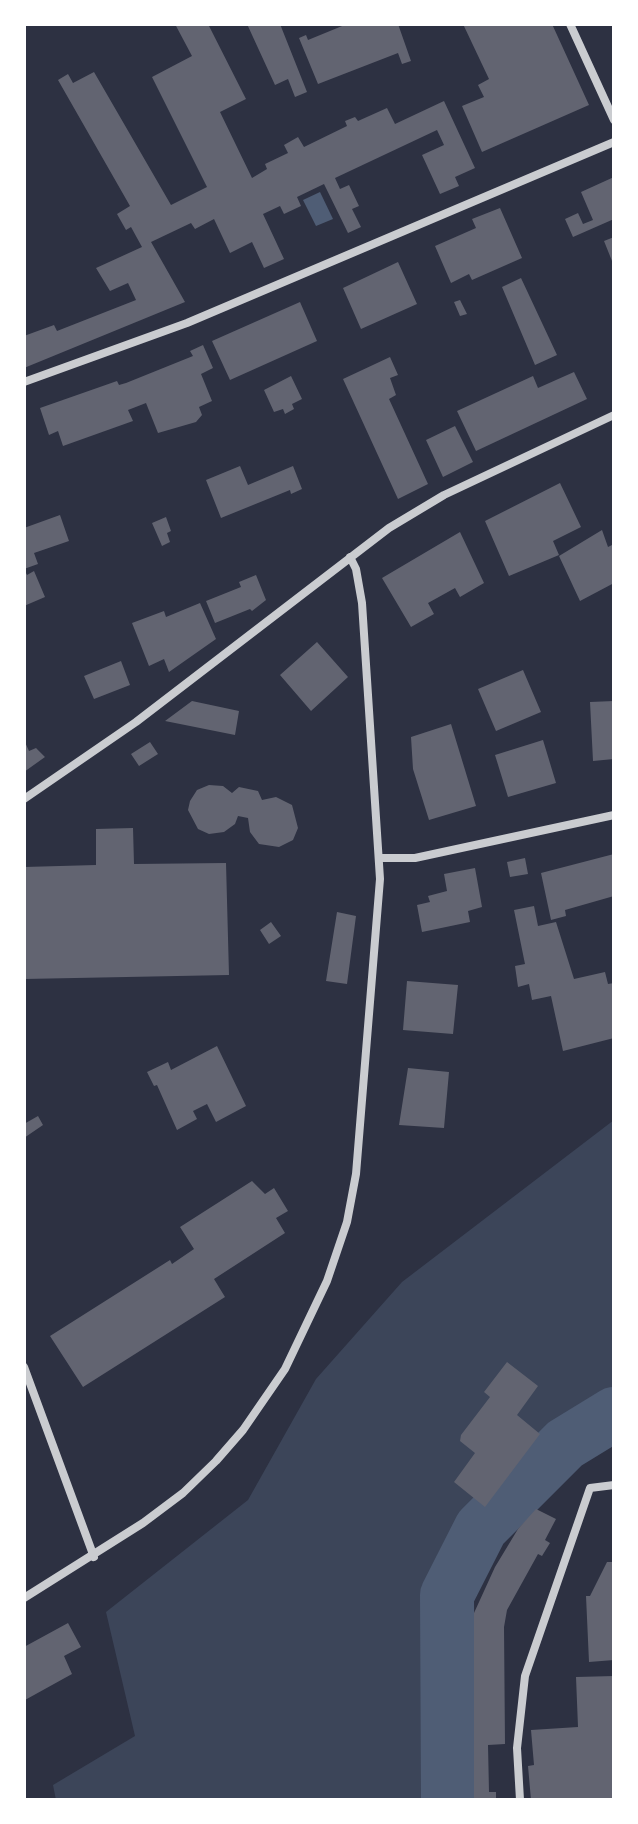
<!DOCTYPE html>
<html>
<head>
<meta charset="utf-8">
<style>
	body { margin:0 }
	#map { position:relative; width:638px; height:1824px; overflow:hidden; background:#2d3142; font-family:Cabin,sans-serif }
	canvas { display:block }
	.frame { position:absolute; inset:0; border:26px solid #fff; pointer-events:none }
</style>
</head>
<body>
<div id="map">
<canvas width="638" height="1824"></canvas>
<div class="frame"></div>
</div>
<script>
const g = document.querySelector('canvas').getContext('2d');
g.lineJoin = 'round';
function paint(path, color) { g.fillStyle = color; g.fill(path, 'evenodd'); }
function stroke(path, color, width, dash) { g.strokeStyle = color; g.lineWidth = width; g.lineCap = dash ? 'butt' : 'round'; g.setLineDash(dash || []); g.stroke(path); }
paint(new Path2D(`
	M614,1120V1437L506,1516L464,1612L459,1800H56L53,1785L135,1736L106,1612L248,1500L316,1379L402,1282Z`), '#3c4559');
paint(new Path2D(`
	M320,192L333,219L316,226L303,200Z`), '#4f5d75');
stroke(new Path2D(`
	M448,1800L447,1595L481,1528L565,1444L614,1414`), '#4f5d75', 54);
paint(new Path2D(`
	M175,24H208L246,99L220,112L252,178L267,169L265,164L288,153L284,145L298,137L304,147L347,126L345,121L355,117L358,121L387,108L395,124L444,101L475,168L455,177L459,186L440,194L422,155L444,145L437,130L335,178L340,189L349,185L359,206L352,209L361,227L348,233L324,184L297,197L301,206L284,214L280,206L263,214L284,259L264,268L252,242L230,253L214,219L195,229L191,223L151,242L185,302L24,368V336L54,325L57,331L136,300L128,283L110,291L96,268L142,247L131,227L126,230L117,214L130,206L58,80L68,74L73,83L94,72L171,205L207,187L152,77L192,56Z
	M247,24H280L307,92L295,97L288,79L275,85Z
	M347,24H398L411,61L402,64L398,53L318,84L299,38L306,35L308,40Z
	M463,24H552L589,105L482,152L462,106L484,97L478,85L489,79Z
	M614,177V219L573,237L565,219L578,213L583,224L593,220L581,192Z
	M500,208L522,258L472,280L469,274L451,283L435,246L476,228L472,219Z
	M614,237V266L604,241Z
	M398,262L417,304L361,329L343,288Z
	M521,278L557,355L535,365L502,287Z
	M460,300L467,314L460,316L454,302Z
	M300,302L317,341L230,380L212,341Z
	M203,345L213,368L201,374L212,401L199,407L202,415L196,422L158,433L146,403L128,410L133,421L63,446L58,431L49,435L40,408L117,381L119,385L126,383L193,356L190,351Z
	M390,357L398,375L390,378L396,395L389,399L428,484L398,499L343,379Z
	M574,372L587,399L476,451L457,411L533,376L538,388Z
	M291,376L302,399L292,404L294,409L285,414L283,409L274,412L264,390Z
	M455,426L473,462L443,477L426,440Z
	M240,466L248,485L293,466L302,489L291,494L290,490L221,518L206,480Z
	M560,483L581,527L553,541L559,555L509,576L485,521Z
	M60,515L69,541L34,553L38,564L24,569L27,575L34,571L45,597L24,606V528Z
	M166,517L171,531L167,533L170,542L162,546L152,523Z
	M602,530L608,547L614,544V583L580,601L559,556Z
	M460,532L484,583L460,597L455,588L428,603L434,614L411,627L382,578Z
	M256,575L266,600L252,611L250,609L215,623L206,601L241,587L239,582Z
	M200,603L216,639L169,672L164,659L149,666L132,623L164,611L166,617Z
	M317,642L348,677L311,711L280,675Z
	M121,661L130,685L94,699L84,676Z
	M523,670L541,712L496,731L478,689Z
	M192,701L239,711L235,735L165,721Z
	M614,701V759L593,761L590,702Z
	M451,724L476,806L429,820L413,769L411,737Z
	M24,740L29,751L36,748L45,757L24,772Z
	M543,740L556,783L508,797L495,755Z
	M150,742L158,754L139,766L131,754Z
	M209,785L223,786L232,793L239,787L258,791L262,800L276,797L292,805L298,828L293,840L279,847L259,844L250,832L248,818L238,816L235,824L224,832L209,834L198,829L188,810L190,801L197,790Z
	M133,828L134,864L226,863L229,975L24,979V867L96,865V829Z
	M614,854V896L565,910L566,916L551,920L541,873Z
	M525,858L528,874L510,877L507,862Z
	M475,868L482,907L468,911L470,922L422,932L417,905L430,902L428,896L447,891L444,874Z
	M534,906L538,926L556,922L574,979L605,972L608,984L614,983V1038L563,1051L551,996L532,1000L529,984L518,987L515,966L525,964L514,910Z
	M337,912L356,916L347,984L326,981Z
	M271,922L281,936L269,944L260,930Z
	M407,981L458,985L453,1034L403,1030Z
	M217,1046L246,1106L216,1122L207,1104L193,1111L197,1119L177,1130L157,1085L154,1086L147,1072L168,1062L171,1070Z
	M408,1068L449,1072L444,1128L399,1125Z
	M38,1116L43,1125L24,1138V1124Z
	M252,1181L265,1194L274,1188L288,1211L276,1218L285,1233L214,1279L225,1297L83,1387L50,1336L170,1260L172,1264L194,1249L180,1227Z
	M507,1362L538,1386L517,1415L540,1434L485,1507L454,1482L475,1453L460,1441L461,1435L490,1397L484,1392Z
	M536,1509L556,1519L545,1540L550,1543L542,1556L538,1554L507,1610L504,1627L505,1744L488,1745L489,1792H496V1800H474V1613L495,1567L518,1529Z
	M607,1562H614V1660L589,1662L586,1596H590Z
	M68,1623L81,1647L64,1656L72,1674L25,1700L24,1647Z
	M614,1676V1800H531L528,1766L534,1765L531,1730L578,1727L576,1677Z`), '#626471');
stroke(new Path2D(`
	M570,24L614,120
	M24,382L187,323L614,142
	M24,799L136,722L389,528L444,495L614,415
	M380,858H415L614,815
	M24,1367L94,1557
	M24,1598L143,1523L183,1493L216,1461L243,1430L285,1369L327,1281L347,1222L356,1174L380,879L362,603L356,569L350,557
	M520,1800L517,1748L525,1676L590,1488L614,1485`), '#caccd0', 8);
</script>
</body>
</html>
